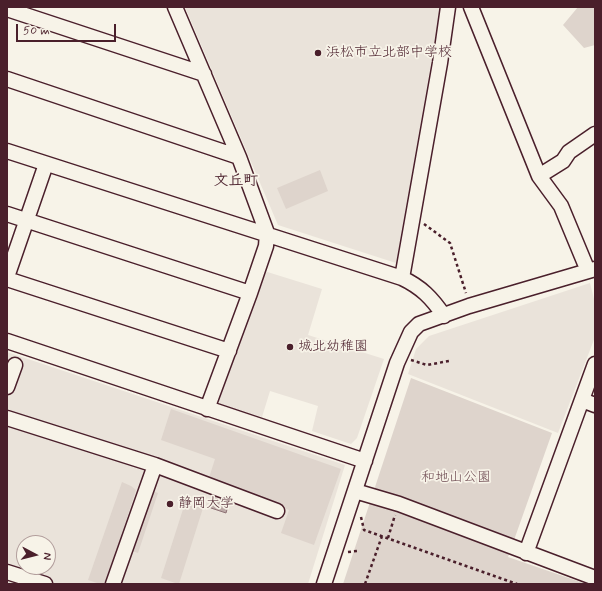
<!DOCTYPE html>
<html>
<head>
<meta charset="utf-8">
<style>
	body { margin:0 }
	#map { position:relative; width:602px; height:591px; overflow:hidden; background:#f7f3e8; font-family:Mynerve,sans-serif }
	canvas { display:block }
	.frame { position:absolute; inset:0; border:8px solid #4a1f2b; pointer-events:none }
	.north { position:absolute; left:16px; top:535px; width:40px; height:40px; box-sizing:border-box; background:#f7f3e8; border:1px solid #b29e9c; border-radius:50%; rotate:97deg; font-size:11px; font-weight:700; line-height:16px; text-align:center; color:#4a1f2b }
	.north::after { content:''; display:block; margin:auto; width:14px; height:18px; background:#4a1f2b; clip-path:polygon(50% 0,100% 100%,50% 72%,0 100%) }
	.scale { position:absolute; left:16px; top:24px; width:100px; height:18px; box-sizing:border-box; border:2px solid #4a1f2b; border-top:0; padding-left:5px; font-size:12px; line-height:14px; white-space:nowrap; color:#4a1f2b; -webkit-text-stroke:3px #f7f3e8; paint-order:stroke }
</style>
</head>
<body>
<div id="map">
<canvas width="602" height="591"></canvas>
<div class="frame"></div>
<div class="north">N</div>
<div class="scale">50 m</div>
</div>
<script>
const g = document.querySelector('canvas').getContext('2d');
g.lineJoin = 'round';
function paint(path, color) { g.fillStyle = color; g.fill(path, 'evenodd'); }
function stroke(path, color, width, dash) { g.strokeStyle = color; g.lineWidth = width; g.lineCap = dash ? 'butt' : 'round'; g.setLineDash(dash || []); g.stroke(path); }
function drawText(font, color, halo, rows, align = 'center') {
  g.font = font + ' Mynerve,"Klee One",sans-serif'; g.lineWidth = 3.5; g.setLineDash([]); g.textBaseline = 'middle'; g.strokeStyle = halo; g.fillStyle = color; for (const [text, x, y, turn = 0] of rows) {
    g.save(); g.translate(x, y); g.rotate((+turn || 0) * Math.PI / 180); g.textAlign = isNaN(turn) ? turn : align; if (halo) g.strokeText(text, 0, 0); g.fillText(text, 0, 0); g.restore();
  }
}
paint(new Path2D(`
	M185,7H441L396,263L278,225Z
	M261,270L322,289L308,335L384,359L357,438L351,444L312,431L318,406L270,391L262,417L221,406L217,397Z
	M590,283L595,303V337L558,433L408,374L416,349L429,336Z
	M7,352L345,465L308,584H7ZM24,543H48V567H24Z`), '#eae3da');
paint(new Path2D(`
	M578,7H595V45L584,48L563,25Z
	M320,170L328,191L286,209L277,188Z
	M411,378L552,433L508,557L586,584H343Z
	M171,409L341,469L314,545L281,533L289,510L208,481L215,459L161,440Z
	M122,482L131,486L136,490L106,582L100,584L88,580Z
	M144,488L158,493L138,553L129,550Z
	M185,503L203,508L179,584H178L161,578Z`), '#ded4cc');
const water = new Path2D(`
	M215,498L229,502L226,513L211,508Z`);
paint(water, '#bcaaa7');
stroke(water, '#8e7275', 1);
const minor = new Path2D(`
	M175,7L239,157L267,233L266,246L250,293L207,409
	M471,7L539,176L561,206L588,271
	M7,9L204,74
	M7,79L239,157
	M7,151L402,278C421,287 432,298 444,316
	M539,176L563,161L569,152L595,134
	M7,214L250,293
	M7,277L46,164
	M402,278L440,63L448,7
	M7,279L229,351
	M7,341L365,461
	M7,387L15,365
	M582,400L595,405
	M7,418L155,465L277,511
	M355,491L399,504L595,578
	M526,553L595,364
	M7,572L45,584
	M113,584L155,465
	M324,584L397,363L411,332L419,324L469,306L595,269`);
stroke(minor, '#4a1f2b', 17);
stroke(new Path2D(`
	M424,224L450,243L466,293
	M411,360L427,365L449,361
	M361,517L364,530L517,584
	M388,538L395,515
	M348,552L357,551
	M365,584L382,536`), '#4a1f2b', 2.5, [3, 3]);
stroke(minor, '#f7f3e8', 14);
for (const [x, y, r, color] of [
	[318,53,4,"#4a1f2b"],
	[290,347,4,"#4a1f2b"],
	[170,504,4,"#4a1f2b"]
]) { const dot = new Path2D(); dot.arc(x, y, r, 0, 2 * Math.PI); g.fillStyle = color; g.fill(dot); stroke(dot, '#f7f3e8', 1.5); }
drawText('14px', '#4a1f2b', '#f7f3e8', [
	["浜松市立北部中学校",326,53],
	["城北幼稚園",298,347],
	["静岡大学",178,504]
], 'left');
drawText('14px', '#6f4c53', '#f7f3e8', [
	["和地山公園",456,478]
]);
drawText('bold 15px', '#4a1f2b', '#f7f3e8', [
	["文丘町",236,182]
]);
</script>
</body>
</html>
